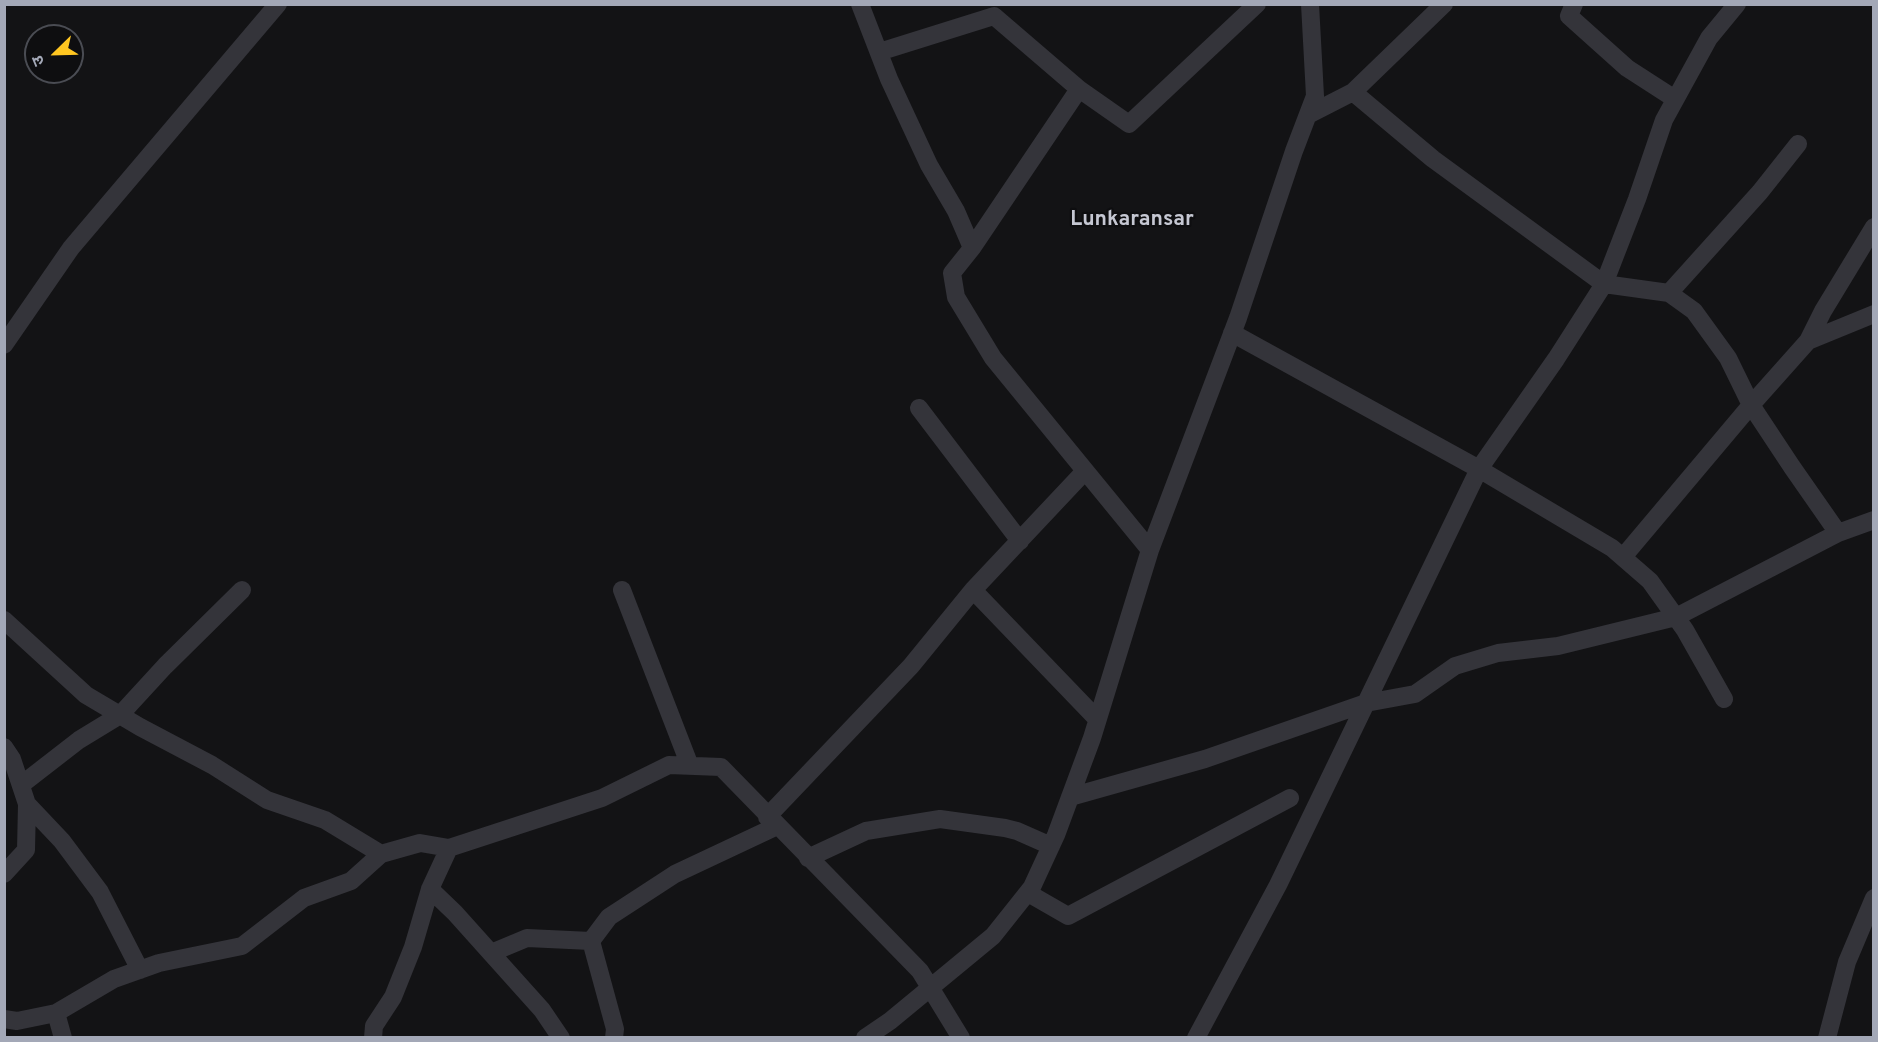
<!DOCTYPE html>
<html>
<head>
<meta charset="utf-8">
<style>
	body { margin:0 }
	#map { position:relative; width:1878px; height:1042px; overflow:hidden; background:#131315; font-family:Overpass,"Noto Sans Devanagari",sans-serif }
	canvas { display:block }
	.frame { position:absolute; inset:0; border:6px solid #a3a8b7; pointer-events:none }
	.north { position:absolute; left:24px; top:24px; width:60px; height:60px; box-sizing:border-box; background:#0e0e10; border:2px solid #4a4c53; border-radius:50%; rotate:247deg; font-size:16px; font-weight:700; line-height:24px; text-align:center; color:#a3a8b7 }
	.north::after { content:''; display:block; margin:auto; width:21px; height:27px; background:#ffc621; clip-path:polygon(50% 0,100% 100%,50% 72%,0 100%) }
</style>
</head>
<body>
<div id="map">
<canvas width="1878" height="1042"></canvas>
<div class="frame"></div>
<div class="north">उ</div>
</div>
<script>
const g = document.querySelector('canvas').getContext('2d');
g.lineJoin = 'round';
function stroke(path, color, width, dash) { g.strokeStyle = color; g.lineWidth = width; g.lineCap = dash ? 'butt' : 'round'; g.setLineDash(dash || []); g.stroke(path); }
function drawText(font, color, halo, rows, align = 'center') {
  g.font = font + ' Overpass,sans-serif'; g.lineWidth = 4.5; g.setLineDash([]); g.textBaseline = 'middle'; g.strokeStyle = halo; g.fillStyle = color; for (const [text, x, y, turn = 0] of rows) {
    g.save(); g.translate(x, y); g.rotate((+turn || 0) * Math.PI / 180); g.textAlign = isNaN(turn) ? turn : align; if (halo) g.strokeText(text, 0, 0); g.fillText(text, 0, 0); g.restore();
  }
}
stroke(new Path2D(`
	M860,4L889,79L929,165L956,211L972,248L952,273L956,297L993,358L1150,550
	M1574,4L1569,16L1627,68L1675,99
	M879,52L994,16L1079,89L1129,124L1257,4
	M1353,92L1433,159L1604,284L1637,199L1664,120L1709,38L1737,4
	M1308,115L1353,92L1444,4
	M1874,227L1823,311L1808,341L1874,314
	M972,248L1079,89
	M1669,293L1760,192L1798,144
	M1232,333L1479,469L1612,548L1650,581L1685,630L1724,699
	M4,345L71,248L278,4
	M919,408L1020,541
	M1085,471L973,590L1097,719
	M1838,533L1874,520
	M1623,557L1751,405L1808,341
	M622,590L690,766
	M4,620L86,695L140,727L212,765L267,800L325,820L381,854L420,843L449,848
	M4,747L12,759L27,804L26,850L4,874
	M21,785L79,740L120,715L165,666L242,590
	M1070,797L1205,759L1366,703L1479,469L1556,359L1604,284L1669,293L1694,311L1728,358L1751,405L1792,467L1838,533L1676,617L1558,646L1498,653L1455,666L1415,694L1366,703L1278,885L1196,1038
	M27,804L62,841L100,892L140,970
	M767,817L911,666L973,590
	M808,858L866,831L940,819L1005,828L1017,831L1051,846
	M430,889L455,913L542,1010L561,1038
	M1028,893L1068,916L1290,798
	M591,941L609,917L675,874L777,826
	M491,953L527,938L591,941L615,1029L614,1038
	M56,1013L63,1038
	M4,1019L17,1021L56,1013L114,979L159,963L242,946L304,898L351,881L381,854
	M373,1038L374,1026L393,997L413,947L430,889L449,848L602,798L669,765L721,767L920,971L961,1038
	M865,1038L890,1021L993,936L1032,887L1056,835L1092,738L1150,550L1238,318L1294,151L1315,96L1310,4
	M1827,1038L1847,962L1874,898`), '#34343a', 18);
drawText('bold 21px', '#c5c7d2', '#0e0e10', [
	["Lunkaransar",1132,221]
]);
</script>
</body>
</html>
